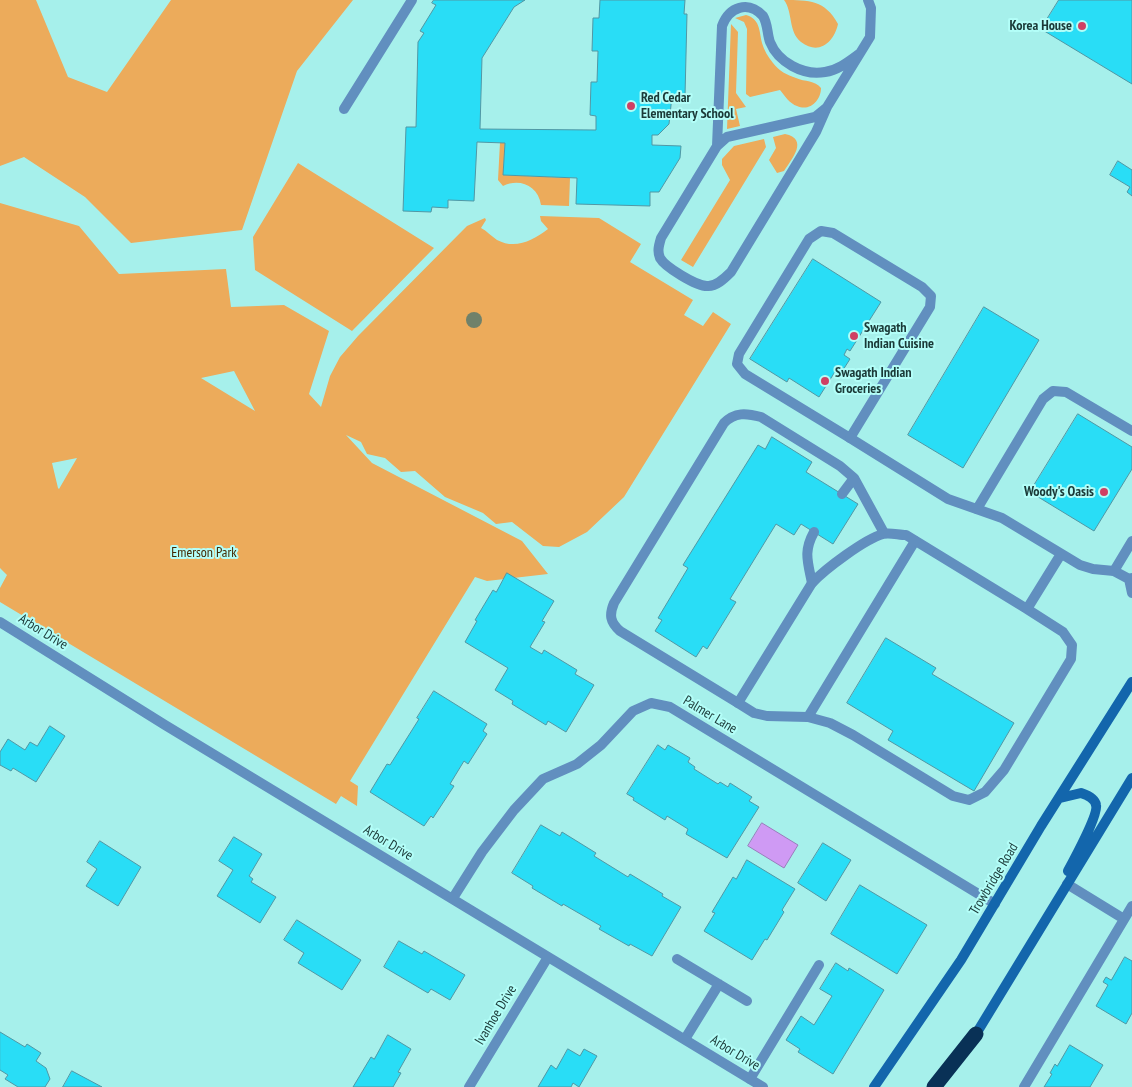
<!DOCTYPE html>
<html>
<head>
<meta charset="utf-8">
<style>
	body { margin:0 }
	canvas { display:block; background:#a6f0eb }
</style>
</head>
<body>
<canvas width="1132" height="1087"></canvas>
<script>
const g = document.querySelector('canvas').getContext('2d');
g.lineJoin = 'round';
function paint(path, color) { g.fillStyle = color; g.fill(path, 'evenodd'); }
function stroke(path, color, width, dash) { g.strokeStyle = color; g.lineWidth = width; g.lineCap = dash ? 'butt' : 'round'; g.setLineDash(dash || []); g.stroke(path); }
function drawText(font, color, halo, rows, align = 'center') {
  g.font = font + ' "PT Sans Narrow",sans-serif'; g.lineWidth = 4; g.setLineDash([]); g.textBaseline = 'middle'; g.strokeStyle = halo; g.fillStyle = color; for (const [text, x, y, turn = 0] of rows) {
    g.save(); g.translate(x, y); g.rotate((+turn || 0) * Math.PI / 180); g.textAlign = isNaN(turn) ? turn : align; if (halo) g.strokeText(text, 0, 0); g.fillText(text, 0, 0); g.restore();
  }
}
paint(new Path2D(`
	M0,0H36L68,77L107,92L171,0H353L297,71L242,230L131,243L85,197L24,157L0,166Z
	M784,0C809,0 825,0 838,24C834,42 819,56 801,42C788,32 793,12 784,0Z
	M746,15C760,19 759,30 762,43C764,50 768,57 773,63C779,71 787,75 796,78C805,82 815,80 821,88C821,100 810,112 797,106C790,104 784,95 780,90L750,97L746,94L747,29L744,22L735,18Z
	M731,24L738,32L736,93L746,107L736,109L740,126L727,129Z
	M785,134C809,139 792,159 784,171L777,173L769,160L776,148L773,137Z
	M764,139L766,147L693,267L681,260L730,180L722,165V159L734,146Z
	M500,142L505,143L503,175L570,178L569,206L541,205C538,185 519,178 503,186L498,180Z
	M298,163L434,248L352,331L255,270L253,237Z
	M0,203L79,226L119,274L226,269L231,307L284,305L329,331L309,394L321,407L330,376L340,357L358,336L467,226L485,218L486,220L481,228C487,231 491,236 497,240C516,250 533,240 548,229L541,221L540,216L599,218L641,244L630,262L693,300L684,315L703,326L713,312L731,324L624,497L587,532L559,547L543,546L512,522L496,524L483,513L445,497L415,471L401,472L385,458L367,454L361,442L346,435L372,463L522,541L548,574L487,581L475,577L350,781L358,786L357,806L341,796L336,804L0,602V588L7,575L0,568ZM234,371L255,411L201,378ZM77,458L59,489L58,488L52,463Z`), '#ecab5b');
const water = new Path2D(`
	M762,823L798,845L784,868L748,846Z`);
paint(water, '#cf9af4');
stroke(water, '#997dbb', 1);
const building = new Path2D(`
	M434,0H525L514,7L482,58L480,129L596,130V116L590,115L591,82H597L598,51H592L593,18H599L600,0H685L684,14H687L685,96H672L669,124L658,135H652V145L681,146L680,158L659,192H650V206L576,204L577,178L503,175L505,143L477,142L474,201L448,200V208L432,207L431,212L403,211L406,127H416L418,42L424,33L420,31L436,5L432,3Z
	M1059,0H1132V84L1041,29Z
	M1118,161L1132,170V196L1127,192L1130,187L1110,175Z
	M813,259L881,302L850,351L847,349L844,355L850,359L843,370L838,367L819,397L789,378L787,382L750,359Z
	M984,307L1039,340L963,468L908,435Z
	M1078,414L1132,447V469L1094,531L1030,492Z
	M772,437L812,462L806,472L858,504L833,544L801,524L794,535L776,524L730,599L736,602L707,649L703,646L696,657L655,631L662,620L658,618L688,568L683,565L758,445L765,449Z
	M507,573L554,601L542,621L545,622L530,647L542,654L544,650L577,670L575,674L594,685L566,732L548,721L546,725L512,704L513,701L495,690L508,668L465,642L477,621L475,620L493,590L496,592Z
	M886,638L936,668L932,674L1014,723L974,791L888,740L893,731L847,703Z
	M434,691L487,724L483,731L487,734L468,764L464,761L450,784L454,786L433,818L431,816L424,826L370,792L387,764L390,765L419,719L417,718Z
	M50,726L65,736L36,782L13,768L11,771L0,765V752L8,739L25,750L30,742L37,746Z
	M658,745L665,750L668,745L690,758L688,762L695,767L694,769L718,784L720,782L728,787L730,783L752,797L749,801L759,807L727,858L686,834L688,829L667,816L665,820L633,800L634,798L627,794Z
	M541,825L560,836L562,832L596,853L594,856L628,877L630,874L663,894L662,896L681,907L652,956L630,944L629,946L599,929L601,926L563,904L562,906L532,888L533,886L512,873Z
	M234,837L262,854L249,876L253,879L251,882L276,897L260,923L217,896L233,870L219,861Z
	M100,841L141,867L118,906L86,886L97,869L87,862Z
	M823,843L851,860L826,901L798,883Z
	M747,860L795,889L782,910L784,912L767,940L765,939L752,960L704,931L715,913L712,912L733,877L736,879Z
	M860,885L927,925L897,974L831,934Z
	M297,920L361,960L342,990L298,963L304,953L284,940Z
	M399,941L422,954L424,951L465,975L450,1000L431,989L428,993L384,967Z
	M1125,957L1132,961V1013L1126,1024L1096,1006L1108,985L1103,982L1106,977L1111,980Z
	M836,963L848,971L849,968L884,990L833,1074L798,1052L800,1049L786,1040L801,1016L814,1025L832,996L820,989Z
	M0,1032L25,1047L27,1044L41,1053L36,1061L46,1068L50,1079L45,1087H18L5,1079L8,1075L0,1070Z
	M388,1035L411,1049L398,1072L401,1073L393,1087H353L371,1057L374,1059Z
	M1070,1045L1103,1065L1090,1087H1044L1052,1074L1050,1073L1055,1064L1057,1066Z
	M568,1049L580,1056L584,1049L597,1056L579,1087L573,1083L571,1087H538L551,1065L556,1069Z
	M72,1071L102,1087H63Z`);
paint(building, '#29ddf6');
stroke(building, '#5197a4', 1);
stroke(new Path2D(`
	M859,54C848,62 838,70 825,72C803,76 778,62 770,42C767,34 768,24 763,16C748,0 729,7 722,26L717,146L661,238C659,245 657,251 660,258C665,267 696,286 707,286C716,287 725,278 731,272L816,132L827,107L870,37L871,8L868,0
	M344,109L412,0
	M717,146L727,137L815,117L826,108
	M821,231L833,233L922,287L931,296L930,307L850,438L745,374L737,364L739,354L809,239Z
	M842,494L854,478
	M977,509L1043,399L1053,391L1066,392L1132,431
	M1114,571L1132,541
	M812,583C808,562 803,552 814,532
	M738,703L620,631C610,622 609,615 614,603L724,423C735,412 746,413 761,417L840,466L854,478L884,533
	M808,717L915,541
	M1067,884L1124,919
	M677,959L747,1001
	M685,1039L719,984
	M750,1079L819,965
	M1024,1087L1132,906`), '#618fbf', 10);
stroke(new Path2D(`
	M850,438L948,499L1002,518L1080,565L1093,569L1114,571L1129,579
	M1132,578L1129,579L1132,593
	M1027,609L1063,632L1072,645L1071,659L1004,770L985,792L969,800L953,796L853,735L830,723L808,717L767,716L754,713L738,703L812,583C825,569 865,539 883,534C889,532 899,535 906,535L1027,609L1061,554
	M0,622L165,725L763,1087
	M453,898L482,852L514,810L543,779L577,764L601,745L633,711L651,703L670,707L995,904
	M469,1087L548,957`), '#618fbf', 10);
stroke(new Path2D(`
	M1060,798L1081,793C1087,795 1095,799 1096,805C1099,814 1074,860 1068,871
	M976,1034L1132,778
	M874,1087L961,960L1041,826L1132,682`), '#1366ac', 10);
stroke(new Path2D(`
	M934,1087L976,1034`), '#093156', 15);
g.fillStyle = '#70816a';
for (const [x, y] of [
	[474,320]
]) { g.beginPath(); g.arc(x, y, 8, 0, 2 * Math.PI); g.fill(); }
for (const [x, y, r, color] of [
	[1082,26,5,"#cf4063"],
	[631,106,5,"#cf4063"],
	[854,336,5,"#cf4063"],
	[825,381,5,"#cf4063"],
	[1104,492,5,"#cf4063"]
]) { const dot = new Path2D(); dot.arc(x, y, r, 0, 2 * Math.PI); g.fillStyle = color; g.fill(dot); stroke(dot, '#b3fef8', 2); }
drawText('bold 14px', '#1a3937', '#b3fef8', [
	["Korea House",1072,26,"right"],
	["Red Cedar",641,98],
	["Elementary School",641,114],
	["Swagath",864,328],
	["Indian Cuisine",864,344],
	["Swagath Indian",835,373],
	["Groceries",835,389],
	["Woody's Oasis",1094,492,"right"]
], 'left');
drawText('14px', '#432700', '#b3fef8', [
	["Emerson Park",204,553]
]);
drawText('14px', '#1a3937', '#b3fef8', [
	["Arbor Drive",43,632,32],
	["Palmer Lane",710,715,31],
	["Arbor Drive",388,843,31],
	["Trowbridge Road",994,879,-59],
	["Ivanhoe Drive",496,1015,-59],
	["Arbor Drive",735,1053,31]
]);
</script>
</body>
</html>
